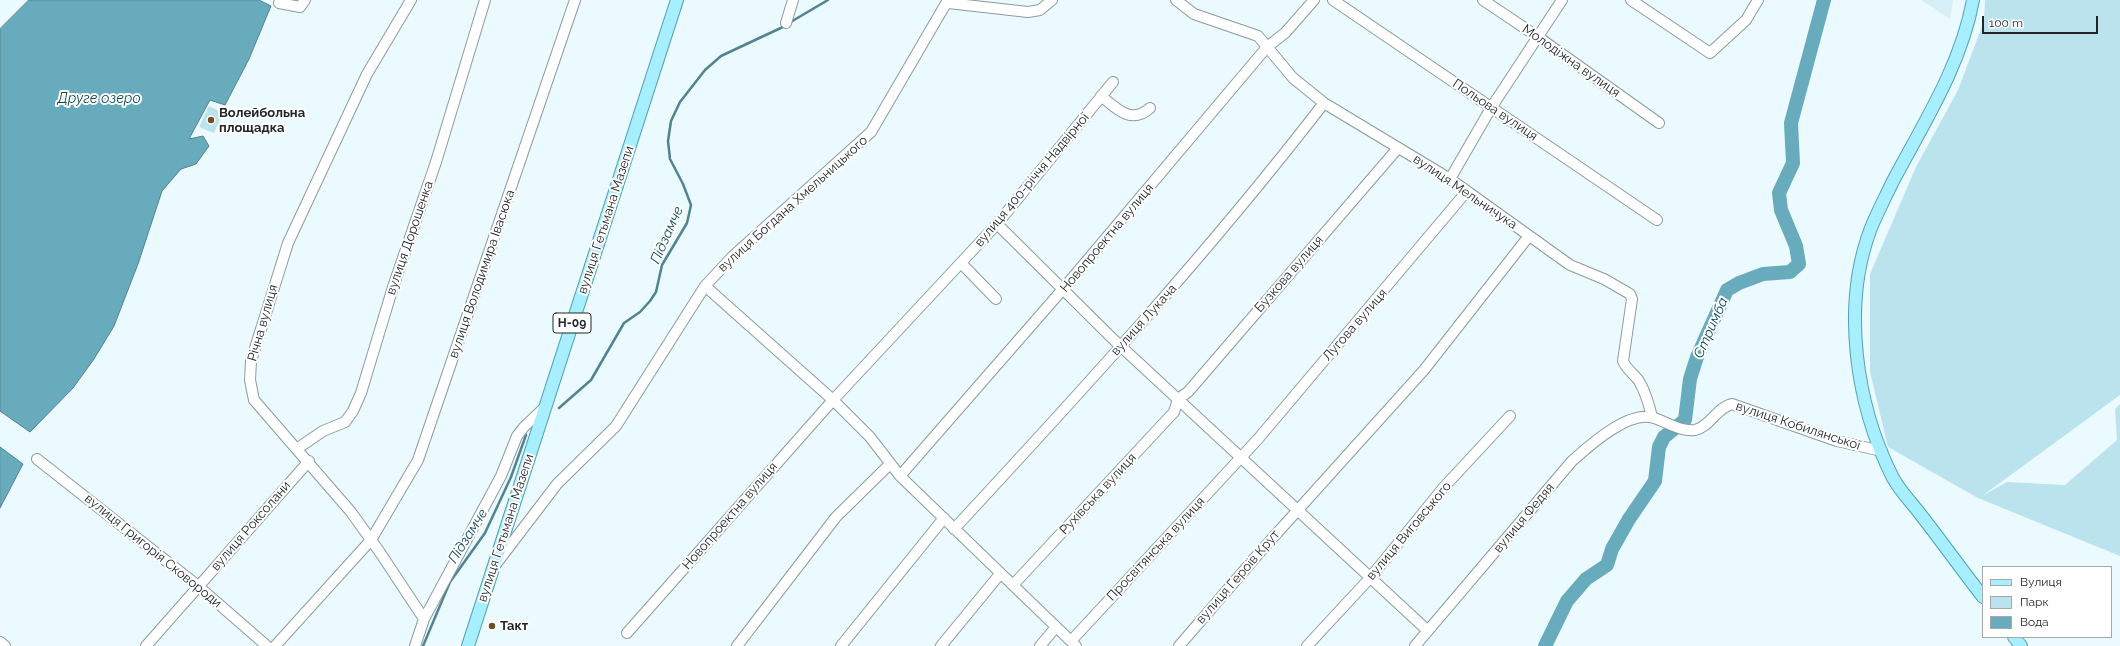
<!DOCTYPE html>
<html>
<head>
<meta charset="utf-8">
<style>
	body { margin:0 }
	#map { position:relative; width:2120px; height:646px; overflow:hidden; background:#eafafe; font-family:Raleway,sans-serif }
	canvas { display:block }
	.legend { position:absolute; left:1982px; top:566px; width:130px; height:72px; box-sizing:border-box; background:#fff; border:1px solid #a6a9a9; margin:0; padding:5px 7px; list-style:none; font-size:12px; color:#212728 }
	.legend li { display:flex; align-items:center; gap:8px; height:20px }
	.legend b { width:20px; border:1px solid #a6a9a9 }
	.scale { position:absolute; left:1982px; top:16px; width:116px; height:18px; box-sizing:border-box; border:2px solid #212728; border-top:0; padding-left:5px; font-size:12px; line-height:14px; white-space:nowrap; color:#212728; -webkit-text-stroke:3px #fff; paint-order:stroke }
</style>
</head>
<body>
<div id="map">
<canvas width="2120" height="646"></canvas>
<ul class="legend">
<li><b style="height:5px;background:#a7eeff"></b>Вулиця</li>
<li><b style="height:11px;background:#bbe3ee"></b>Парк</li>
<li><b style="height:11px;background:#67abbc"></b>Вода</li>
</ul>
<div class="scale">100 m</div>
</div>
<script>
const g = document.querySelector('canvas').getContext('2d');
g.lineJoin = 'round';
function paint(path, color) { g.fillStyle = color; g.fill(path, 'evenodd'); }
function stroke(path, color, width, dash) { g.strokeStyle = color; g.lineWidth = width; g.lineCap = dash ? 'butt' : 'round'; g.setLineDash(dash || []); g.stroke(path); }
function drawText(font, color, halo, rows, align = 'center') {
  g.font = font + ' Raleway,sans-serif'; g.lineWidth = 4; g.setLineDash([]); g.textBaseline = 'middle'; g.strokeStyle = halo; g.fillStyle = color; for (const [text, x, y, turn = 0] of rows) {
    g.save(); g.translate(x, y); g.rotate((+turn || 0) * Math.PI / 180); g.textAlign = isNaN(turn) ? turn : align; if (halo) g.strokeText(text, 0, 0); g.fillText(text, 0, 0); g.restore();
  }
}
paint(new Path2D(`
	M1921,0H1953L1950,19Z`), '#d6eff6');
paint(new Path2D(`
	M1985,0H2120V395L1982,496L2007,482L2065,485L2117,440L2115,409L2120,404V556L1978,498L1888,447L1870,372V274L1916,167L1958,90L1984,21Z
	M209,106L223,113L214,133L199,127Z`), '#bbe3ee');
const water = new Path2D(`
	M29,0H259L271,6L249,59L225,105L210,100L189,139L203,136L209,146L196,164L181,169L162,191L138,264L114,326L94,359L73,388L30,432L0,411V29Z
	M0,447L23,464L0,508Z`);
paint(water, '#67abbc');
stroke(water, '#528390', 1);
stroke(new Path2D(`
	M789,23L828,0
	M559,408L591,380L624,323L640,312L650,301L656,292L662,265L687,223L691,205L683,184L670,159L668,141L671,121L680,102L705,70L721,56L785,26
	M423,646L450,582L485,533L511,477L526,435`), '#528390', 2.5);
stroke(new Path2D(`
	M1545,646L1567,601L1586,579L1607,565L1612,549L1629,519L1655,481L1659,447L1664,437L1685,420L1690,379L1697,357L1727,290L1739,283L1763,274L1790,272L1799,264L1796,246L1781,210L1779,193L1793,163L1791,123L1824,0`), '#67abbc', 14);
const minor = new Path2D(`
	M411,0L367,74L288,243L251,361L250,380L254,400L351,512L379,551L424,619
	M1176,0L1194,14L1258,36L1293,78L1324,103L1450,179L1570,265L1604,279L1630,294L1632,299L1623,361C1626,369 1634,374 1639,381C1646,393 1649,404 1652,417
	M1333,0L1657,220
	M1483,0L1538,37L1659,123
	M1631,0L1710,53L1746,20L1758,0
	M279,3L300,7L305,0
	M948,3L1028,12L1040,10L1052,0
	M786,23L793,0
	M1101,96C1117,109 1131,125 1150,108
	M1450,179L1491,108L1562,0
	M997,224L1114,340L1428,631
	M961,263L996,299
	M705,286L833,400L870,437L900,476L1076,646
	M298,448L323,431L345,422L353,411L361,393L393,287L436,162L485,0
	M37,459L198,586L267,646
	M900,476L1063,289L1267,47L1285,33L1314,0
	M954,529C1082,391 1209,252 1324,103
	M496,564L557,484L616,426L705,286L732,257L871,132L948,0
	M1013,585L1174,412L1178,399L1188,392L1398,148
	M627,633L833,400L997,224L1113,82
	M1071,641L1258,439L1467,191
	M0,642L5,646
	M146,646L309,461
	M275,646L371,540L418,460L575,0
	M415,646L424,619L501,476L517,436L524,427L545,407
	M737,646L836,517L890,464
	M841,646L944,518
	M941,646L1000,574
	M1040,646L1056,627
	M1179,646L1260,552L1424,370L1529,236
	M1307,646L1370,578L1444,487L1510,416
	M1415,646L1572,461C1589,446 1628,410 1654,418C1667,422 1680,432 1695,430C1710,427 1717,407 1732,404L1837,441L1882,451`);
const major = new Path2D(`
	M1973,0C1961,66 1923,124 1892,183C1885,198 1877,213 1871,228C1841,306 1856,405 1893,478C1900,491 1912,503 1921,515C1942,542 1962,570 1983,597
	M2014,637L2021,646
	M468,646L677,0`);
stroke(minor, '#8c9b9f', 12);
stroke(major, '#52a1b4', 14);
stroke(minor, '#fff', 10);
stroke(major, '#a7eeff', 12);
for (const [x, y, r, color] of [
	[211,120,4,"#714d27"],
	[492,626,4,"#714d27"]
]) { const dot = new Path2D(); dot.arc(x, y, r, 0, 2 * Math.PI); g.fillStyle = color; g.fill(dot); stroke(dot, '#fff', 1.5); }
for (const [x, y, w] of [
	[572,323,38]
]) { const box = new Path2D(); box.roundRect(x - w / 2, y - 10, w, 20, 3); g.fillStyle = '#fff'; g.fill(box); stroke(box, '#212728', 1); }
drawText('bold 12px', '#212728', null, [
	["Н-09",572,323]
]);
drawText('13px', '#212728', '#fff', [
	["Молодіжна вулиця",1571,61,35],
	["Польова вулиця",1495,110,34],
	["вулиця 400-річчя Надвірної",1032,180,-50],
	["вулиця Мельничука",1465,192,34],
	["вулиця Богдана Хмельницького",793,204,-42],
	["вулиця Гетьмана Мазепи",606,220,-72],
	["вулиця Дорошенка",410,238,-71],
	["Новопроектна вулиця",1107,238,-50],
	["вулиця Володимира Івасюка",482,274,-71],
	["Бузкова вулиця",1289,274,-49],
	["вулиця Лукача",1144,320,-48],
	["Річна вулиця",263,323,-74],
	["Лугова вулиця",1355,325,-49],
	["вулиця Кобилянської",1798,426,18],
	["Рухівська вулиця",1098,494,-47],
	["Новопроектна вулиця",730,516,-49],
	["вулиця Федяя",1524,518,-50],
	["вулиця Роксолани",251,526,-49],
	["вулиця Гетьмана Мазепи",506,528,-72],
	["вулиця Виговського",1409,531,-50],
	["Просвітянська вулиця",1156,549,-47],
	["вулиця Григорія Сковороди",153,551,39],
	["вулиця Героїв Крут",1238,577,-49]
]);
drawText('bold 13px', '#212728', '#fff', [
	["Волейбольна",219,113],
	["площадка",219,128],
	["Такт",500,626]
], 'left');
drawText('italic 14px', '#0a4855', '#fff', [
	["Друге озеро",99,99],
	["Підзамче",667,235,-66],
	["Стримба",1711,328,-66],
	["Підзамче",468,536,-58]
]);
</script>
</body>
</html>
